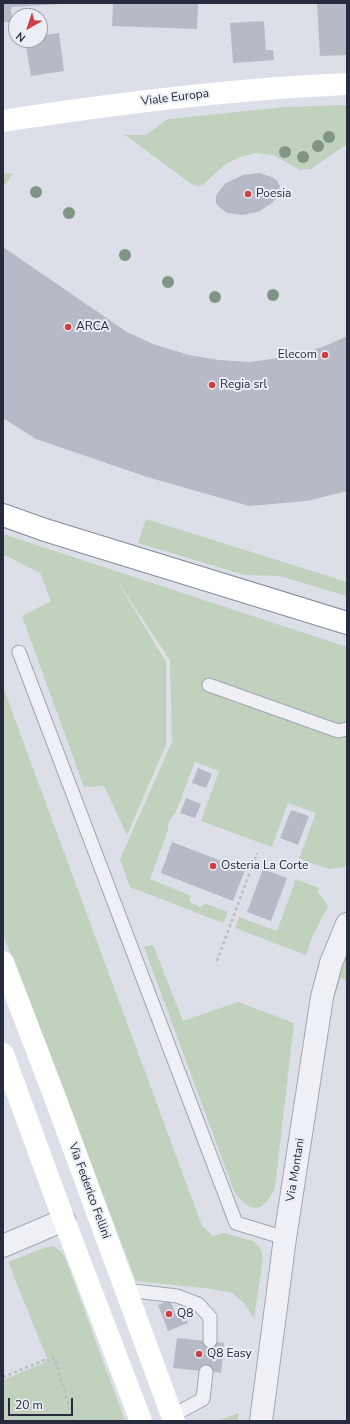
<!DOCTYPE html>
<html>
<head>
<meta charset="utf-8">
<style>
	body { margin:0 }
	#map { position:relative; width:350px; height:1424px; overflow:hidden; background:#dcdfe7; font-family:"Nunito Sans",sans-serif }
	canvas { display:block }
	.frame { position:absolute; inset:0; border:4px solid #262b3d; pointer-events:none }
	.north { position:absolute; left:8px; top:8px; width:40px; height:40px; box-sizing:border-box; background:#ebeef4; border:1px solid #9ca0ab; border-radius:50%; rotate:219deg; font-size:11px; font-weight:700; line-height:16px; text-align:center; color:#262b3d }
	.north::after { content:''; display:block; margin:auto; width:14px; height:18px; background:#cf3e42; clip-path:polygon(50% 0,100% 100%,50% 72%,0 100%) }
	.scale { position:absolute; left:8px; top:1398px; width:65px; height:18px; box-sizing:border-box; border:2px solid #262b3d; border-top:0; padding-left:5px; font-size:12px; line-height:14px; white-space:nowrap; color:#262b3d; -webkit-text-stroke:3px #ebeef4; paint-order:stroke }
</style>
</head>
<body>
<div id="map">
<canvas width="350" height="1424"></canvas>
<div class="frame"></div>
<div class="north">N</div>
<div class="scale">20 m</div>
</div>
<script>
const g = document.querySelector('canvas').getContext('2d');
g.lineJoin = 'round';
function paint(path, color) { g.fillStyle = color; g.fill(path, 'evenodd'); }
function stroke(path, color, width, dash) { g.strokeStyle = color; g.lineWidth = width; g.lineCap = dash ? 'butt' : 'round'; g.setLineDash(dash || []); g.stroke(path); }
function drawText(font, color, halo, rows, align = 'center') {
  g.font = font + ' "Nunito Sans",sans-serif'; g.lineWidth = 4; g.setLineDash([]); g.textBaseline = 'middle'; g.strokeStyle = halo; g.fillStyle = color; for (const [text, x, y, turn = 0] of rows) {
    g.save(); g.translate(x, y); g.rotate((+turn || 0) * Math.PI / 180); g.textAlign = isNaN(turn) ? turn : align; if (halo) g.strokeText(text, 0, 0); g.fillText(text, 0, 0); g.restore();
  }
}
paint(new Path2D(`
	M347,105V144L311,169L300,170L273,155L255,153L240,157L226,164L205,183L199,186L193,185L125,135H146L168,119L285,107Z
	M13,173L6,184L3,183V174Z
	M146,519L347,582V596L280,576L245,575L138,543Z
	M3,534L347,647V862L345,867L329,869L299,859L316,813L288,803L272,847L201,821L219,771L195,762L175,814C170,819 167,823 168,830L150,879L189,895L190,902L200,907L206,904L228,912L223,923L130,887L120,859L172,742L170,660L117,581L166,662V745L127,835L104,786L84,787L22,616L51,601L40,573L3,554Z
	M3,687L202,1226L213,1236L224,1233L253,1241L260,1247L263,1258L254,1318L244,1303L232,1293L212,1289L136,1281L3,934Z
	M296,879L319,888L318,892L328,906L311,940L306,955L235,928L239,917L277,931Z
	M153,945L183,1021L238,1002L294,1023L275,1187C264,1213 251,1215 234,1191L144,947Z
	M347,946V981L341,978L330,1010L336,973Z
	M54,1246L64,1255L125,1421H3V1380L48,1361L8,1262L44,1248Z
	M239,1413L238,1421H216Z`), '#c0d1bd');
paint(new Path2D(`
	M3,3H62V4L11,7L12,22H3Z
	M113,3H198L197,29L112,26Z
	M317,3H347V55L320,56Z
	M264,21L266,50H273L274,60L233,63L230,23Z
	M59,33L64,71L31,76L25,40H40V36Z
	M259,173L272,177L277,181L280,186L278,196L272,203L258,212L242,215L227,213L219,207L216,203V196L219,191L226,183L243,175Z
	M3,247L127,332L153,344L189,355L219,360L249,362L272,359L302,354L330,344L347,336V491L307,501L249,506L147,477L36,439L3,418Z
	M198,768L212,774L206,788L192,783Z
	M186,798L201,804L195,818L180,813Z
	M291,810L309,816L298,845L280,838Z
	M172,842L245,870L233,901L161,873Z
	M263,869L287,878L271,921L247,912Z
	M170,1300L176,1315L184,1313L188,1323L168,1331L158,1305Z
	M177,1338L224,1343L221,1373L173,1368Z`), '#b6bac6');
const lane = new Path2D(`
	M19,652L236,1223L285,1238
	M209,685L338,731L347,729
	M126,1290L177,1296L198,1304L210,1317V1341
	M172,1416L203,1399L206,1372`);
const street = new Path2D(`
	M3,1246L64,1220
	M261,1421L285,1238L322,997L331,963L347,924`);
const highway = new Path2D(`
	M3,515L45,530L347,623`);
stroke(lane, '#a2a5b1', 15);
stroke(street, '#a2a5b1', 24);
stroke(highway, '#848b9d', 24);
stroke(new Path2D(`
	M217,961L257,853
	M3,1377L47,1359L48,1361L54,1358L74,1421`), '#bbbdc5', 2.5, [3, 3]);
stroke(lane, '#eff0f5', 13);
stroke(street, '#eff0f5', 22);
stroke(new Path2D(`
	M3,121C51,113 99,107 147,101C214,93 280,87 347,84
	M3,962L56,1100L174,1421
	M3,1054L64,1220L141,1421`), '#fff', 22);
stroke(highway, '#fff', 22);
g.fillStyle = '#819584';
for (const [x, y] of [
	[329,137],
	[318,146],
	[285,152],
	[303,157],
	[36,192],
	[69,213],
	[125,255],
	[168,282],
	[273,295],
	[215,297]
]) { g.beginPath(); g.arc(x, y, 6, 0, 2 * Math.PI); g.fill(); }
for (const [x, y, r, color] of [
	[248,194,4,"#cf3e42"],
	[68,327,4,"#cf3e42"],
	[325,355,4,"#cf3e42"],
	[212,385,4,"#cf3e42"],
	[213,866,4,"#cf3e42"],
	[169,1314,4,"#cf3e42"],
	[199,1354,4,"#cf3e42"]
]) { const dot = new Path2D(); dot.arc(x, y, r, 0, 2 * Math.PI); g.fillStyle = color; g.fill(dot); stroke(dot, '#ebeef4', 1.5); }
drawText('12px', '#262b3d', '#ebeef4', [
	["Viale Europa",175,98,-7],
	["Via Montani",296,1170,-81],
	["Via Federico Fellini",89,1191,70]
]);
drawText('12px', '#262b3d', '#ebeef4', [
	["Poesia",256,194],
	["ARCA",76,327],
	["Elecom",317,355,"right"],
	["Regia srl",220,385],
	["Osteria La Corte",221,866],
	["Q8",177,1314],
	["Q8 Easy",207,1354]
], 'left');
</script>
</body>
</html>
